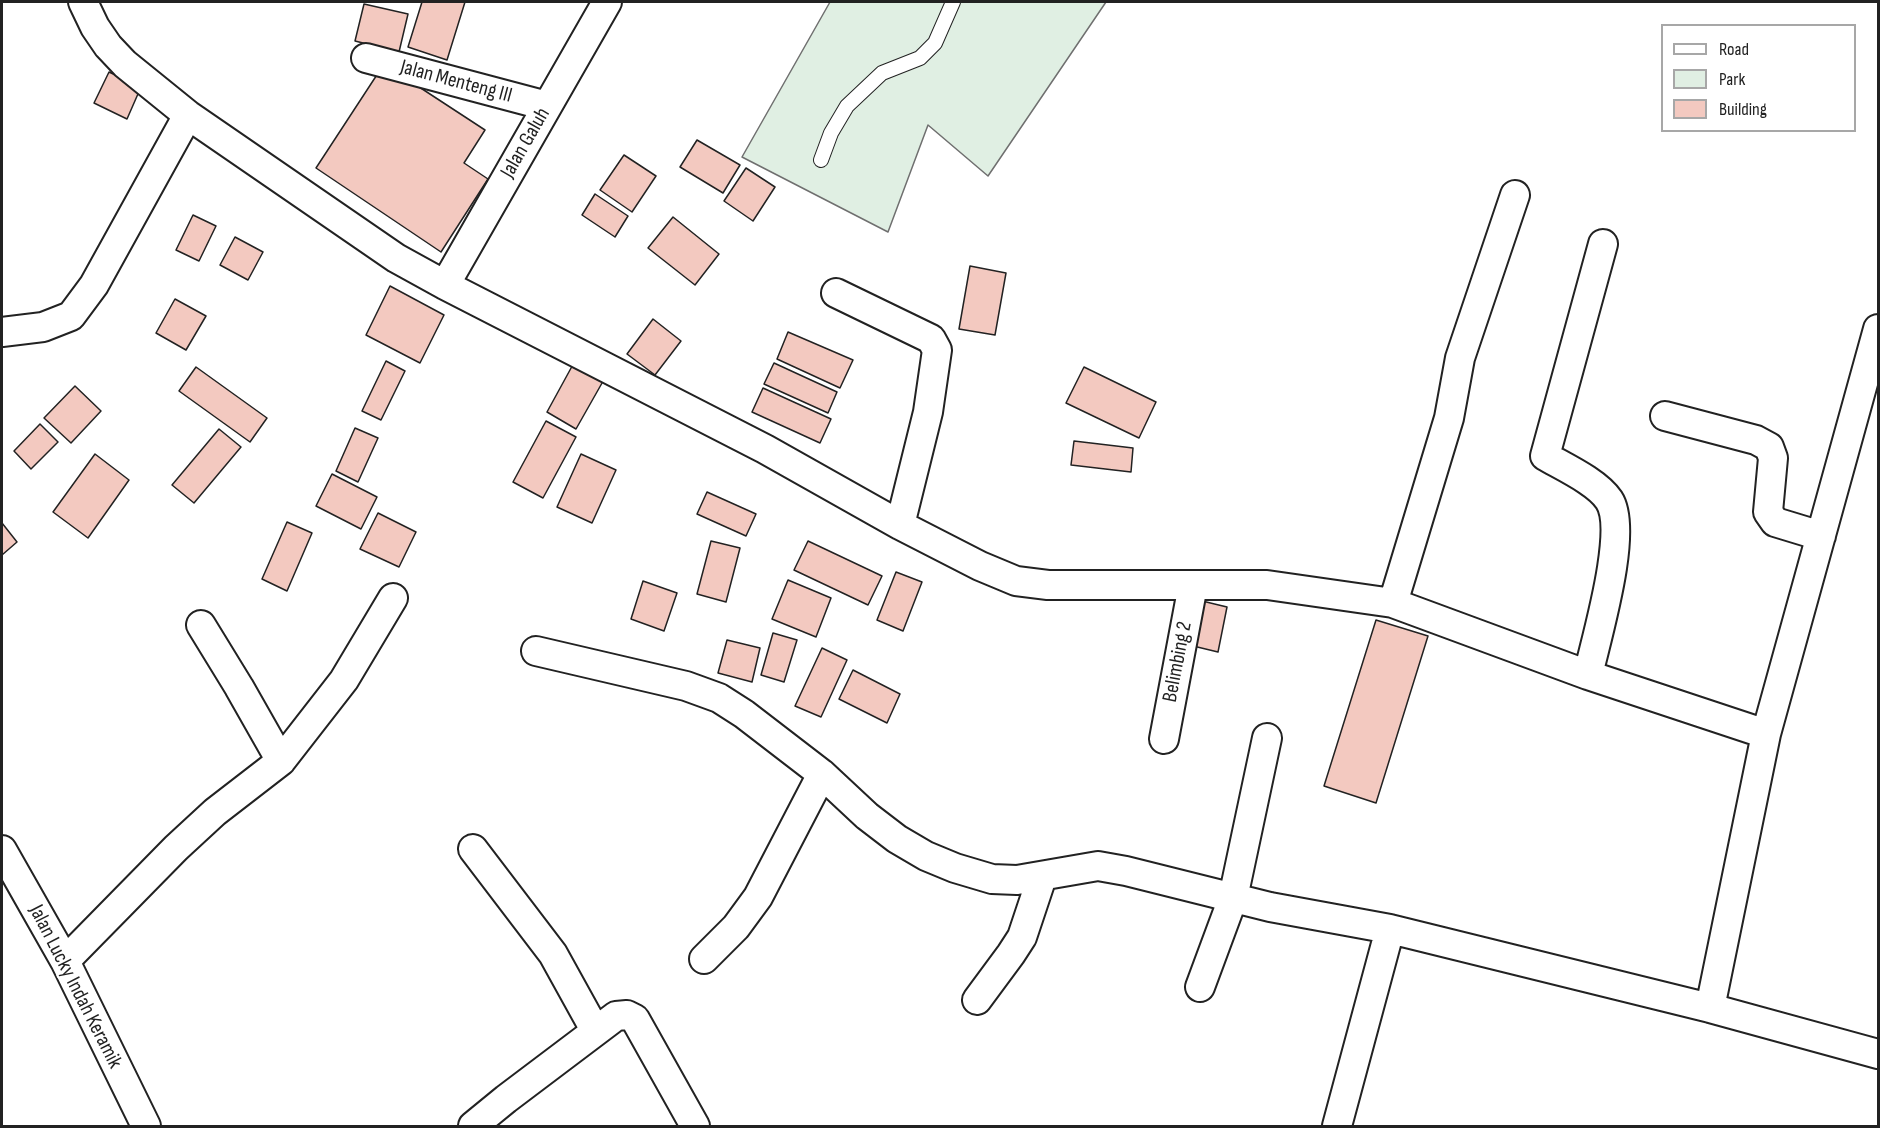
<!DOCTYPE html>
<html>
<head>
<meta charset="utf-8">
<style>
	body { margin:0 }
	#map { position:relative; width:1880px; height:1128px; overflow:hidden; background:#fff; font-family:"Sofia Sans Condensed",sans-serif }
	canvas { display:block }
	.frame { position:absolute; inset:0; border:3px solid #222; pointer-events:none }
	.legend { position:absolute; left:1661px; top:24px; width:195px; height:108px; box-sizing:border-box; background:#fff; border:2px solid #a7a7a7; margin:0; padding:8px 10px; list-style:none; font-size:18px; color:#222 }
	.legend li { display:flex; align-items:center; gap:12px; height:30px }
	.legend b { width:30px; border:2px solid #a7a7a7 }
</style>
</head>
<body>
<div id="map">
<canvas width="1880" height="1128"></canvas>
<div class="frame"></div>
<ul class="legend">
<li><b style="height:8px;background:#fff"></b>Road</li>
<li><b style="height:16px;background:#e0efe3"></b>Park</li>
<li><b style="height:16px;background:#f3c9c0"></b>Building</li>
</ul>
</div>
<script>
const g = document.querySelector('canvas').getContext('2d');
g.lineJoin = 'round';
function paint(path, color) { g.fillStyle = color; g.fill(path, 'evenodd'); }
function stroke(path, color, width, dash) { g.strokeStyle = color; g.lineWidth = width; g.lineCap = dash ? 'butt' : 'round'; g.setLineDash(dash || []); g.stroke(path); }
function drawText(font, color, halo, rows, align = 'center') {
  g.font = font + ' "Sofia Sans Condensed",sans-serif'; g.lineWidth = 4.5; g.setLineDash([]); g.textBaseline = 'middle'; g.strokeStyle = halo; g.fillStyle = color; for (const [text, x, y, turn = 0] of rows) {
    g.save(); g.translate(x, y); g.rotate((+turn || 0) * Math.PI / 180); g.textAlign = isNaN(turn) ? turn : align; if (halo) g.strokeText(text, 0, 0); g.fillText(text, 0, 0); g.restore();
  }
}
const green = new Path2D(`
	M830,2H1106L988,176L928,125L888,232L742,157Z`);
paint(green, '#e0efe3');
stroke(green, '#6f6f6f', 1.5);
const building = new Path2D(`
	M422,2H465L447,60L408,47Z
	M364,4L408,14L399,52L355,41Z
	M384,64L485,130L464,163L488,179L441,252L316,168Z
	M109,72L141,87L127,119L94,103Z
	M697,140L740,165L723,193L680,167Z
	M624,155L656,176L632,212L600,190Z
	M746,168L775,187L753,221L724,201Z
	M595,194L628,216L615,237L582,215Z
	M193,215L216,226L199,261L176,250Z
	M673,217L719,254L695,285L648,248Z
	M235,237L263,252L248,280L220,265Z
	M970,266L1006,273L995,335L959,329Z
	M390,286L444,315L420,363L366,335Z
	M175,299L206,316L186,350L156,333Z
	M653,319L681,341L655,375L627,354Z
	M788,332L853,360L840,388L777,359Z
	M576,359L606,376L576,429L547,412Z
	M386,361L405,371L381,420L362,411Z
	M774,363L837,392L828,413L764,384Z
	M196,367L267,418L250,442L179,391Z
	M1084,367L1156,402L1139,438L1066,403Z
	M75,386L101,411L71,443L44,418Z
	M763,388L831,419L820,443L752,412Z
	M546,421L576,437L543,498L513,482Z
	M40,424L58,442L31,469L14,451Z
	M355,428L378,438L358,482L336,471Z
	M219,429L241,447L194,503L172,485Z
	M1074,441L1133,448L1131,472L1071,465Z
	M95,454L129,480L88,538L53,512Z
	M581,454L616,470L592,523L557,507Z
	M332,474L377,497L361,529L316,506Z
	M707,492L756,514L746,536L697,514Z
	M378,513L416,532L399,567L360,549Z
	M287,522L312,533L287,591L262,579Z
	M2,523L17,542L2,555Z
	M711,541L740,548L726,602L697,594Z
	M808,541L882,576L868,605L794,570Z
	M896,572L922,582L903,631L877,620Z
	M788,580L831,598L816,637L772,619Z
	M643,581L677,593L664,631L631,619Z
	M1198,600L1227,607L1218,652L1189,645Z
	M1376,620L1428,636L1376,803L1324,786Z
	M773,633L797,640L784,682L761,675Z
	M727,640L760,648L752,682L718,673Z
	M822,648L847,660L821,717L795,706Z
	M853,670L900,694L887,723L839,699Z`);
paint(building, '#f3c9c0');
stroke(building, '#222', 1.5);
const lane = new Path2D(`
	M821,160L831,133L847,106L882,73L920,58L935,43L953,2`);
const street = new Path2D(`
	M83,2L95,27L108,46L125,64L188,115L396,258L445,285L765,449L900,525L980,566L1016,581L1048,585H1267L1393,603L1588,675L1766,734
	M366,58L547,106
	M445,285L607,2
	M836,293L931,339L937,350L928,412L900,525
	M2,332L43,327L71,316L94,285L188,115
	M1665,416L1756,440L1769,447L1773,458L1768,512L1775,522L1821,536
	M1393,603L1449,418L1460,358L1515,195
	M201,625L239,687L281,761
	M536,651L686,686L719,698L744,714L822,774L867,816L897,839L926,856L955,868L992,879L1017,880L1098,866L1126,871L1270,907L1390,929L1710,1008L1878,1054
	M1588,675C1596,639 1629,530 1609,500C1597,482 1564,467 1545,456L1603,244
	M1164,739L1193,585
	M473,849L553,954L595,1030
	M2,850L65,961L146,1126
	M704,959L736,927L758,897L822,774
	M65,961L176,848L215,812L281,761L344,680L393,598
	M1200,987L1233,898L1267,738
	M977,1000L1011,954L1022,937L1042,877
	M1710,1008L1766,734L1878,329
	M473,1126L506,1099L616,1016L627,1015L635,1019L695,1126
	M1337,1126L1390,929`);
stroke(lane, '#222', 16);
stroke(street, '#222', 32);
stroke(lane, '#fff', 14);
stroke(street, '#fff', 28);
drawText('21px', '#222', '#fff', [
	["Jalan Menteng III",456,82,15],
	["Jalan Galuh",526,143,-60],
	["Belimbing 2",1178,662,-79],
	["Jalan Lucky Indah Keramik",75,987,63]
]);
</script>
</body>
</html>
